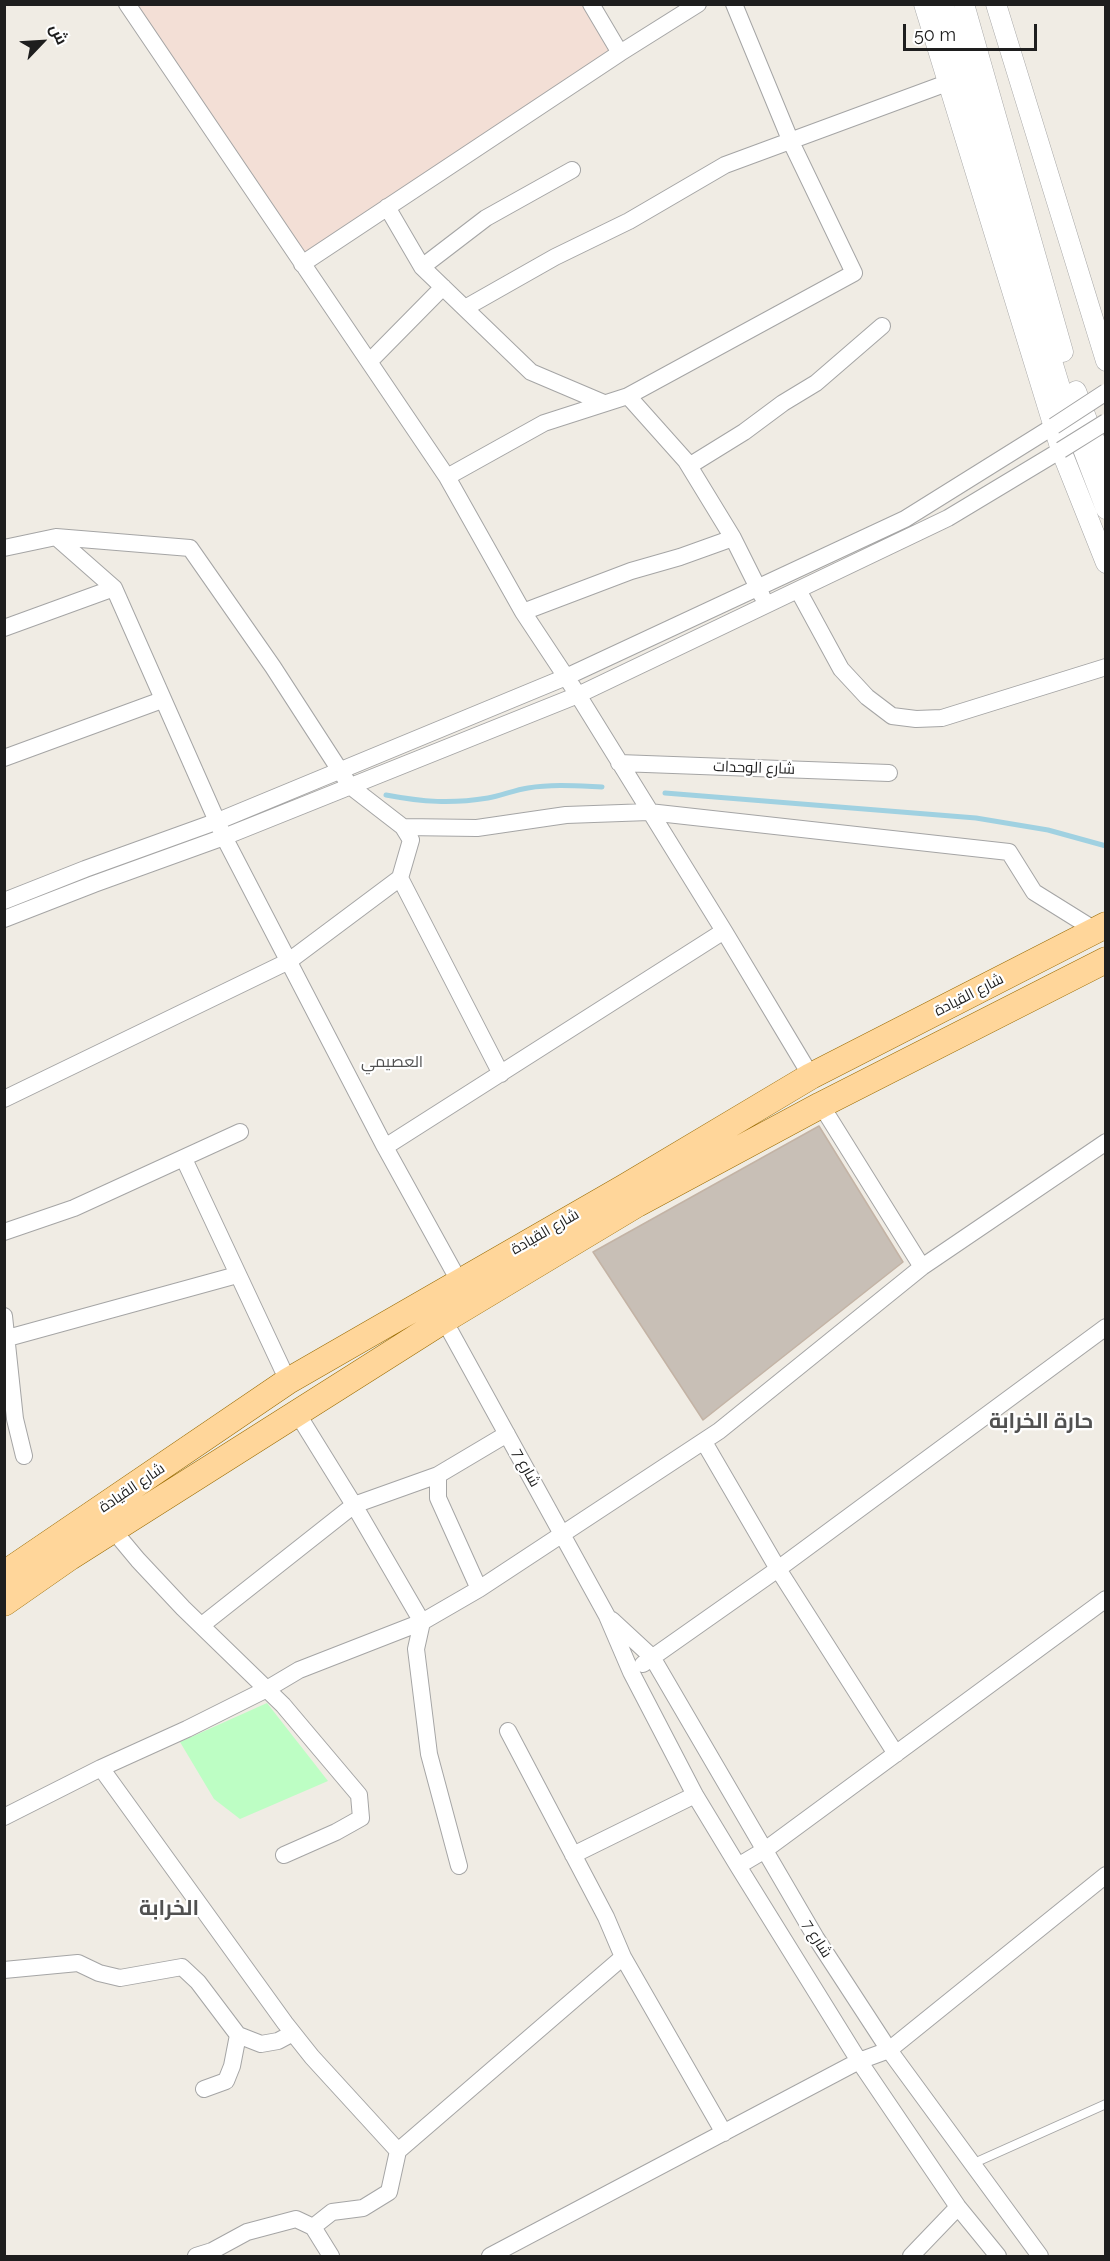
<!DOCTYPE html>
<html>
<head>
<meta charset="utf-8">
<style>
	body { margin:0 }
	#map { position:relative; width:1110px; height:2261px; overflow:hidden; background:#f0ece4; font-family:Raleway,Cairo,sans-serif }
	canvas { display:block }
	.frame { position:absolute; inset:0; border:6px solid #1e1e1e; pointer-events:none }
	.north { position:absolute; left:12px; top:12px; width:60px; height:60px; -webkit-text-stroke:4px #fff; paint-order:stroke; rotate:65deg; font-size:16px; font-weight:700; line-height:24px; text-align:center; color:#1e1e1e }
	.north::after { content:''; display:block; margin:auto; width:21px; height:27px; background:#1e1e1e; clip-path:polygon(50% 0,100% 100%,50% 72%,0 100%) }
	.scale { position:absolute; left:903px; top:24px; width:134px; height:27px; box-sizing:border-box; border:3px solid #1e1e1e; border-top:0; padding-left:8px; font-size:18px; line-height:21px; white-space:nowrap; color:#1e1e1e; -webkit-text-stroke:4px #fff; paint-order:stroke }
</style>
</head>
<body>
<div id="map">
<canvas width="1110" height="2261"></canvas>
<div class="frame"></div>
<div class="north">ش</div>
<div class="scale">50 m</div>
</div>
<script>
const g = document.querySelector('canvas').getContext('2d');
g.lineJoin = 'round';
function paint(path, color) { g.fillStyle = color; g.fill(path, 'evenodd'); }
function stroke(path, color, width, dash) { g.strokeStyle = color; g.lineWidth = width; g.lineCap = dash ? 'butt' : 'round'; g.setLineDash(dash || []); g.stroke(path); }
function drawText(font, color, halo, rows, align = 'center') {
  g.font = font + ' Raleway,Cairo,sans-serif'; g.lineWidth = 4.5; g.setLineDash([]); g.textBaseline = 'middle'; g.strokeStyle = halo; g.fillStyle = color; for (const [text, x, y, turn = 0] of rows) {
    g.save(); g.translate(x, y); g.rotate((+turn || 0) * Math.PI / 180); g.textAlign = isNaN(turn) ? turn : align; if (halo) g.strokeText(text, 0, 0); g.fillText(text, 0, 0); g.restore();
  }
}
paint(new Path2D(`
	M136,5H591L620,53L305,262Z`), '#f3dfd6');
paint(new Path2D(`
	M267,1703L328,1781L240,1819L214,1799L180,1742Z`), '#bdfec4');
stroke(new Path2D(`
	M665,793L976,818L1048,830L1106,846
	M386,795C423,802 451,804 488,798C501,796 514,790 528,788C553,784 578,786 602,787`), '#a0d1e1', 5);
const building = new Path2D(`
	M819,1126L903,1262L703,1420L593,1252Z`);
paint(building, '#c8bfb6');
stroke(building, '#c3b3a5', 1.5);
const service = new Path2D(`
	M972,2164L1106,2104`);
const minor = new Path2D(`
	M127,4L447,477L523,612L578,695L724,931L811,1076
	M591,4L620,53
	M387,207L422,267L531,372L604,403
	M302,264L620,53L698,4
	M422,267L486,218L572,170
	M465,308L555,257L629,221L725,165L947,83
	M369,362L443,287
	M628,396L686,461L733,538L762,596
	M689,466L744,432L783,403L816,383L882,326
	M447,477L544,423L628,396L854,273L791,142L734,4
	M56,537L114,588L224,837L385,1147L459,1281
	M4,548L56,537L190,548L273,667L350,786L403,827L477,828L566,815L649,812L1009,852L1034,892L1095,930
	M798,590L841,669L867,697L892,716L916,719L942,718L1106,667
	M523,612L631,571L680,557L733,538
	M4,628L114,588
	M4,758L162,700
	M619,763L889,773
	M400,878L501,1074
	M4,901L85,869L218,821L566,677L905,519L1054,426
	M4,919L94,884L224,837L578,695L948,518L1061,450
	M4,1099L289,961L400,878L411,840L403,827
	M821,1105L922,1267L1106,1142
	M385,1147L724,931
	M184,1159L288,1381
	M4,1232L74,1208L240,1132
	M4,1316L15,1419L24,1456
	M444,1320L607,1616L631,1672L695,1795L738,1866L859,2061L958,2207L998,2256
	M4,1339L237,1275
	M297,1413L354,1505L422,1622L416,1649L429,1754L459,1866
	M704,1442L778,1569L896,1754
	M113,1530L138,1560L183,1608L283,1705L359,1795L361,1818L336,1832L284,1855
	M479,1589L438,1498V1475L507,1434
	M612,1620L652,1657L816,1938L889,2050L1040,2256
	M202,1625L354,1505L438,1475
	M643,1664L778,1569L1106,1327
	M508,1731L606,1917L623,1957L724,2133
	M101,1768L285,2023L312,2057L398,2151
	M4,1817L101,1768L187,1729L267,1689L299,1670L422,1622L479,1589L719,1431L922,1267
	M573,1855L695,1795
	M738,1866L765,1850L1106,1599
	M4,1970L78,1963L99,1973L120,1978L182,1967L198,1982L238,2035L261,2044L278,2041L293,2033
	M204,2089L226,2081L232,2066L238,2035
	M313,2227L331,2256
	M196,2256L212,2251L247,2232L296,2219L313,2227L332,2212L363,2208L389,2192L398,2151L623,1957
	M490,2256L859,2061L889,2050L1106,1875
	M911,2256L958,2207`);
const tertiary = new Path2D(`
	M924,4L1061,450L1106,563
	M943,4L1062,394L1106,509
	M964,4L1063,352
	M996,4L1106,361
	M1076,391L1106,470`);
const primary = new Path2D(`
	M4,1574L288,1381L625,1187L811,1076L1106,925
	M4,1603L70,1557L444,1320L637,1204L821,1105L1106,960`);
stroke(service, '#a5a5a5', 10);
stroke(minor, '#a5a5a5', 18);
stroke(tertiary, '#a5a5a5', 21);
stroke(primary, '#996b00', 27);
stroke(service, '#fff', 8);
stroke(minor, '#fff', 16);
stroke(tertiary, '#fff', 20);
stroke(primary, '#ffd69a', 26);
const minorBridge = new Path2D(`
	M1054,426L1106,392
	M1061,450L1106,422`);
stroke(minorBridge, '#a5a5a5', 18, []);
stroke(minorBridge, '#fff', 16);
drawText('15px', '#1e1e1e', '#fff', [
	["شارع الوحدات",754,768,2],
	["شارع القيادة",969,995,-27],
	["شارع القيادة",545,1232,-30],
	["شارع 7",526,1468,61],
	["شارع القيادة",132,1488,-34],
	["شارع 7",817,1939,58]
]);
drawText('16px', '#515151', '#fff', [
	["العصيمي",392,1062]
]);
drawText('bold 21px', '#515151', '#fff', [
	["حارة الخرابة",1041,1422],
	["الخرابة",169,1909]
]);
</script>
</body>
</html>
